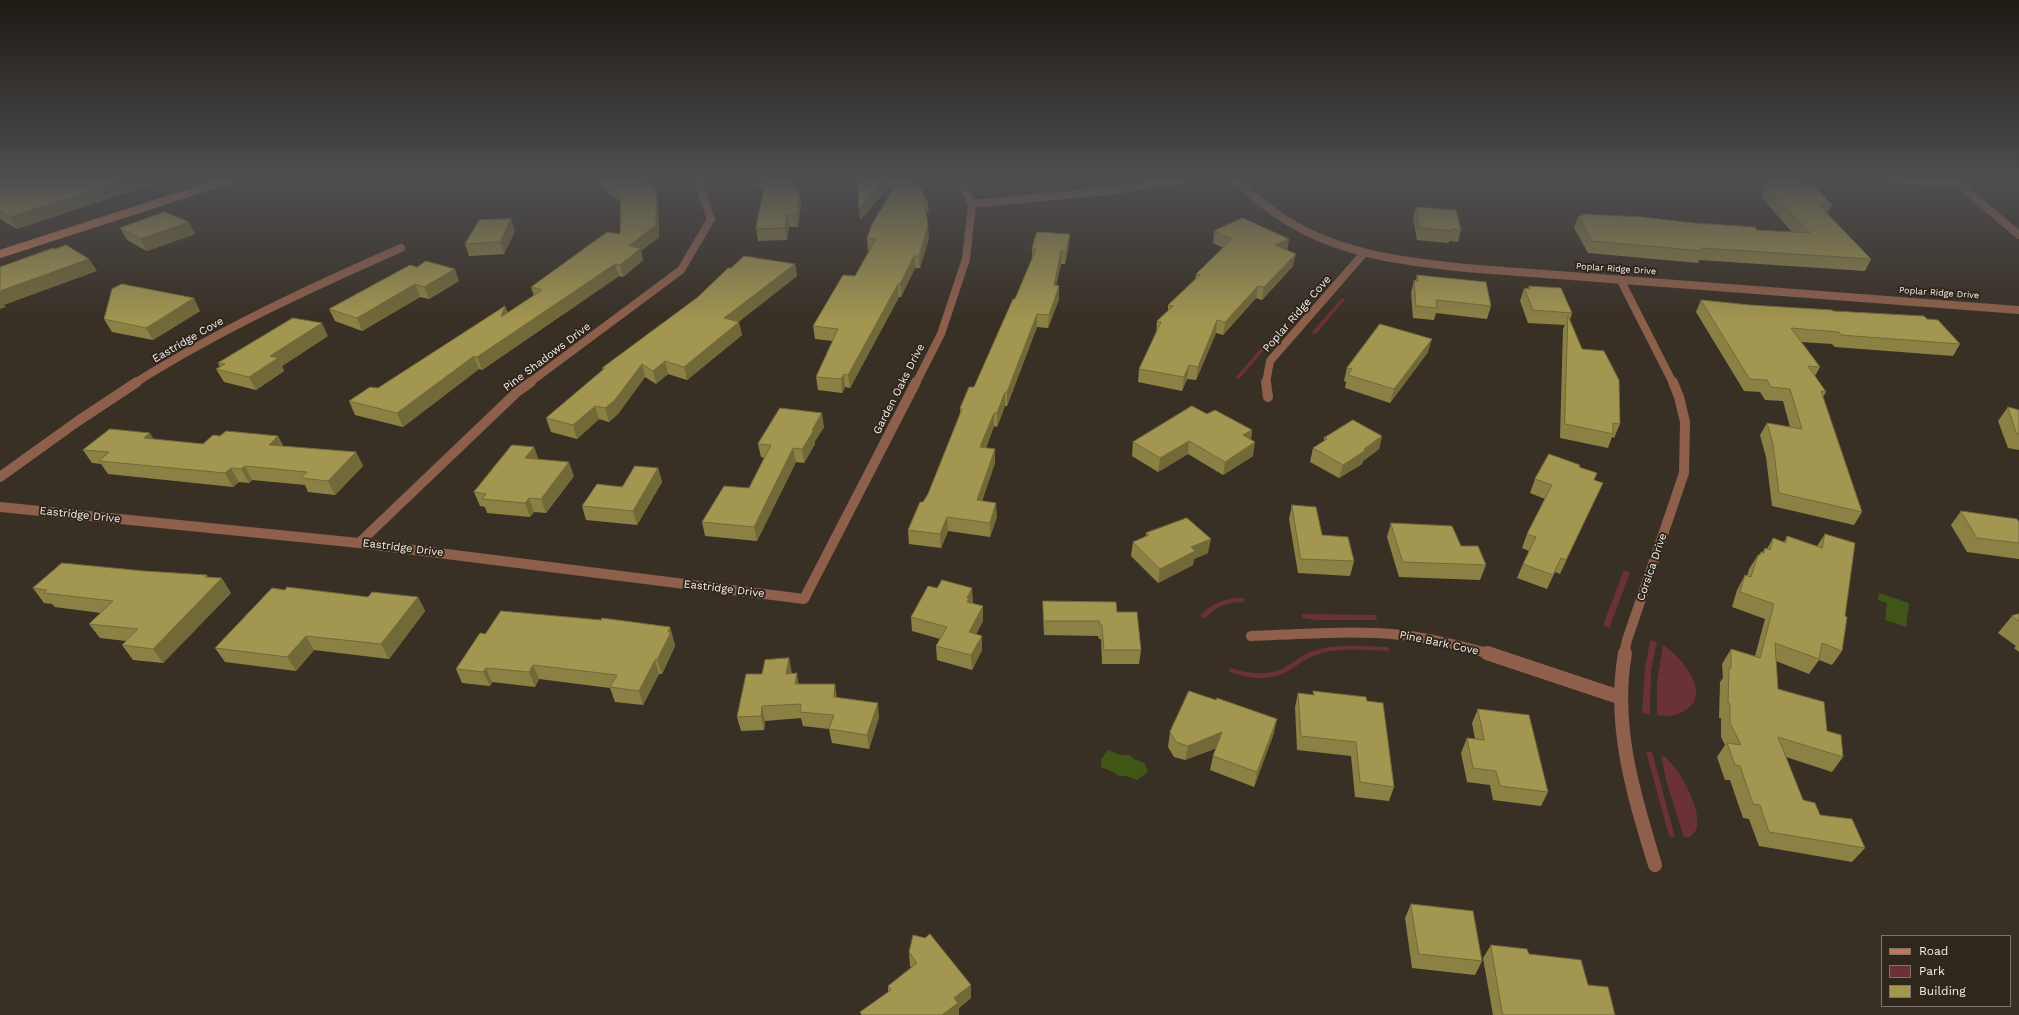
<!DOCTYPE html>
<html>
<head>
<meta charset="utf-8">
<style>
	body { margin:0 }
	#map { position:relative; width:2019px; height:1015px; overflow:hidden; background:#393025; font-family:"Work Sans",sans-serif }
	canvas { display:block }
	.legend { position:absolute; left:1881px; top:935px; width:130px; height:72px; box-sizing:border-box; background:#2f261c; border:1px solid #7e766e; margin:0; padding:5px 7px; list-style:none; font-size:12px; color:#f5eee8 }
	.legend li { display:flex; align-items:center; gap:8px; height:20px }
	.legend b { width:20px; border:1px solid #7e766e }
</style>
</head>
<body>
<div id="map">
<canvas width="2019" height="1015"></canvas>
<ul class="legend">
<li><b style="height:5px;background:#c17657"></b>Road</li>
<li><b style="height:11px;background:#6a3136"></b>Park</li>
<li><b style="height:11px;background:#a39650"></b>Building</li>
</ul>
</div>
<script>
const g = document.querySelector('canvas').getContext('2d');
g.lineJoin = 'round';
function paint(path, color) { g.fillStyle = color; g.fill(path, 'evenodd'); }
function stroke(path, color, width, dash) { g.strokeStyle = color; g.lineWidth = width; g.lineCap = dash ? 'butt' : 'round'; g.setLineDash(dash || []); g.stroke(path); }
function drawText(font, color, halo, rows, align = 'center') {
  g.font = font + ' "Work Sans",sans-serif'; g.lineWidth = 4; g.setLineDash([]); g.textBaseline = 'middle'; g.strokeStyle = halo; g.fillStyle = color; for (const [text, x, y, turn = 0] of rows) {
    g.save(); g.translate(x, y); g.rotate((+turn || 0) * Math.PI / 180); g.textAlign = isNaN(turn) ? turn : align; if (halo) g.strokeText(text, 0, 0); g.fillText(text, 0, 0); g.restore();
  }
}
paint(new Path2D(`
	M1342,298L1345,299L1316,334L1311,333Z
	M1275,332L1279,333L1239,379L1235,378Z
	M1624,570L1630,573L1609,628L1603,625Z
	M1236,598H1244V602C1228,602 1215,606 1205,619L1200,616C1209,605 1221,600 1236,598Z
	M1301,614L1376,615L1377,620H1316L1303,618Z
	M1650,640L1657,642L1651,669L1650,715L1642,713L1645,669Z
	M1663,645C1680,656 1713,692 1686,710C1676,716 1668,717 1657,715V682Z
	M1362,646L1388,647L1389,651C1367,650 1340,647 1319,654C1308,657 1299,664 1290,670C1271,682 1247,679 1228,671L1231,668C1250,674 1269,677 1287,666C1296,660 1304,654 1314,651C1329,645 1346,646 1362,646Z
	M1646,751L1652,752L1675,837L1669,836Z
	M1661,755C1679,762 1718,835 1684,838L1666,780Z`), '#6a3136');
paint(new Path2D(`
	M1879,593L1909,603L1906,627L1885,620L1887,603L1878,600Z
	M1108,750L1121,755H1130L1134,759L1144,763L1148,772L1137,780L1126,776H1119L1113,772L1101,767V759Z`), '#405616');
stroke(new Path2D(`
	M1233,179C1253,195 1273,214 1296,226C1348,255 1408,262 1466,268L2019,310
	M1887,179L1943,182L1960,185L2019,235
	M972,204L1108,191L1189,179
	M1620,279L1673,383
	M135,383C219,330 310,288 401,248
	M529,383L681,270L711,219L698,181L694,179
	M916,383L941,334L966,259L972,204L960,179
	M1266,383L1270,361L1364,253`), '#8e5f4b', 8);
stroke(new Path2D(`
	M1266,382L1268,397
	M0,477L78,421L137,382
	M0,507L359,543L804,599L916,382
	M359,543L517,392L531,382
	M1251,636C1301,634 1351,630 1401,635C1431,638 1461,646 1491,654
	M1624,654L1627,640L1684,473L1685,422L1679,397L1673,382`), '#8e5f4b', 10);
stroke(new Path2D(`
	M1487,653L1619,697
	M1625,653C1612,726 1634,796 1655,865`), '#8e5f4b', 14);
stroke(new Path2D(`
	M0,254L232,179`), '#c17657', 8);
paint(new Path2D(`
	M0,179H168L17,229L0,219Z
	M591,179H641L658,201L659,237L641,251L643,260L623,277L619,276L482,370L479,369L403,427L355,415L349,401L378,388L505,306L508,313L534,296L531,287L620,234L621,203Z
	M749,179H815L793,183L801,205L798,227H789L787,240L758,241L756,229L764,188L755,190Z
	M858,179H915L928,202L929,213L926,211L929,238L920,268H915L901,297H899L850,388L845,387L842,393L818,390L816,377L833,341L815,339L813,326L855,276L869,251H868L867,238L894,188L890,186L860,220Z
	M1769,180L1832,205L1827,213L1871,259L1865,271L1699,260L1698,263L1588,253L1574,228L1578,216H1581V214L1757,230L1792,232L1762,198L1763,196L1762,195L1767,183H1768Z
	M1416,207L1461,230L1458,242L1449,241V243L1417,240L1413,218Z
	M189,222L195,234L147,251L127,240L120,228Z
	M515,231L504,254L469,256L465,244Z
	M1214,231L1289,239L1287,250L1293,266L1262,300L1256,298L1223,335L1216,333L1196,380L1187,379L1182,391L1138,382L1139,369L1156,334L1157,321L1168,311V305L1195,279L1196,274L1223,248L1213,243Z
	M1069,246L1065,264H1061L1056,286H1059V299L1048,328L1037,327L1007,406H1005L997,427L994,426L986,448L995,463L982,501L997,517L990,537L948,531L941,548L909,544L908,530L928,494L960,414V408L974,387L1015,299L1032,260V249Z
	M795,264L797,276L738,322L742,335L687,380L668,374L656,384L645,377L618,414L609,422L599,419L577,439L551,432L546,418L603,370L602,368L698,297L731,268Z
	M410,265L459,281L429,299L420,297L362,331L335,321L329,309Z
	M1417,275L1491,306L1487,319L1436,313L1434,320L1413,318L1411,293L1414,280L1416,281Z
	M1529,286L1572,313L1570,320L1582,349L1620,424L1614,438L1612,437L1608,448L1560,438L1563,329L1565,325L1528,323L1520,301L1524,288L1528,289Z
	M1701,300L1750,305L1927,319L1960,344L1953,356L1835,347L1832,344L1801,342L1820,367L1815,376L1826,392L1823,397L1862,512L1854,525L1772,506L1766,457L1760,435L1767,423L1790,427L1783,401L1765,400L1760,392L1744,391L1696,312Z
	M200,311L153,340L112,332L104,319Z
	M328,336L282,366L284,371L256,390L224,382L216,369L220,367L218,363Z
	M1428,352L1390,403L1345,388L1346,382L1344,381L1347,368Z
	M2008,407L2019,410V450L2008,448L1998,421Z
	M1207,414L1252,430L1251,440L1253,456L1223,475L1188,454L1158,472L1132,456L1133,442Z
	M824,427L815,441V444L804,463L796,462L757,541L705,536L702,522L749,488L764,458L761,457L758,444Z
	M220,436H278L283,446L356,452L363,466L335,495L308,492L305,485L252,480L249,483L239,482L233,487L108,474L101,464L92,463L83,450L153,439L203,444Z
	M1382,436L1379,449L1363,461L1362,464L1339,478L1310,462L1313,448L1324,441V438Z
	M534,447L538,459L574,476L546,513L534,512L530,517L487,513L485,507L480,506L474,492Z
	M1579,467L1594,480L1596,497L1560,574L1555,572L1547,589L1517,578L1523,564L1529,551L1522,548L1527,534L1545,499L1530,493L1535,479Z
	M658,468L662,482L637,525L586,520L582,506Z
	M1292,505L1322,535L1354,561L1350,576L1298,573L1289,519Z
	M1961,511L2019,522V559L1967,552L1951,525Z
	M1391,523L1461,546L1486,565L1480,580L1399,577L1387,537Z
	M1146,533L1208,553L1194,559L1193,565L1158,583L1131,556L1133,542L1146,536Z
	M1825,534L1845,616L1842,651L1832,665L1819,660L1809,674L1776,661L1778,689L1827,731L1843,757L1832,772L1786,757L1803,800L1820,815L1865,848L1852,862L1759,846L1749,819L1743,818L1730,780H1725L1717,757L1725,745L1721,737V718H1719L1720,682L1723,678L1722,664L1731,649L1755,656L1765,619L1732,607L1737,590L1745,575L1747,576L1749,569L1758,555H1759L1761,552L1762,553L1765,548L1767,549L1773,538L1784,542L1787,536L1817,546Z
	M144,571L209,577L231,593L163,663L133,660L122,645L126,641L100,638L89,624L101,613L55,607L52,604L44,603L33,588Z
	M368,597H418L425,611L389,659L314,650L296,671L225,662L215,648Z
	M1043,601L1117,612L1141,650L1139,664H1102L1101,639H1099L1098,636L1044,635L1043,615Z
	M973,602L972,603L983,621L976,634L982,636V650L972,670L937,660L936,646L940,639L912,631L911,617Z
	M2019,614V652L2014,648L2016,646L1998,633L2012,616Z
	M670,627L675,646L662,674H659L643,705L615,702L610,688L539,679L535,687L492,682L490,686L462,683L456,669L485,634Z
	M789,658L791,674L799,684L837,697L879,717L869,749L832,743L829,729L803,726L801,718L765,721L764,730L741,731L737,717L762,674Z
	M1313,691L1367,701L1394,787L1389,801L1355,797L1351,756L1297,750L1295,707L1298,693L1313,695Z
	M1216,700L1274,733L1254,787L1210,770L1213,756L1216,748L1185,760L1174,757L1168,747L1170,732Z
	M1478,709L1548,792L1541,806L1493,800L1490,785L1467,782L1461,753L1467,738L1475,739L1472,723Z
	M1411,904L1482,961L1475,975L1412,968L1405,918Z
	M1491,945L1529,954L1588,985L1615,1015H1493L1483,958Z
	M909,952L971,998L959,1008V1015H861L860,1012L888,992V986L912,968L910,966Z`), '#8c8145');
paint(new Path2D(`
	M128,179H168L17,229L10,217Z
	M582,179H588L582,181Z
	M753,179H767L769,188L755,190Z
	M788,179H815L789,183Z
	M885,179H889L890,186L860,220L859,208Z
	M1022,179H1047L1022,182Z
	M656,190L658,201L659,237L641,251L643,260L623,277L620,265Z
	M800,194L801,205L798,227L797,215Z
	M787,215L789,227L787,240L785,228Z
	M511,219L515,231L504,254L500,242Z
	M189,222L195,234L147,251L140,239Z
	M928,226L929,238L920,268L919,256Z
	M1070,234L1069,246L1065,264L1066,252Z
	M1289,239L1287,251L1275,245Z
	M1061,251V264L1053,298L1054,285Z
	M1296,254L1293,266L1262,300L1264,287Z
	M914,256L915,268L901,297L900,284Z
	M89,259L97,271L4,305L6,307L0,309V291Z
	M615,264L619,276L482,370L477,357Z
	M795,264L797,276L727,331L724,318Z
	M455,269L459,281L429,299L424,287Z
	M415,284L420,297L362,331L357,318Z
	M898,284L899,297L850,388L848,375Z
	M1059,286V299L1048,328L1049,315Z
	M1258,286L1256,298L1223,335L1225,322Z
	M194,298L200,311L153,340L146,328Z
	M505,306L509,319L501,317Z
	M1037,314V327L1007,406V392Z
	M1217,320L1216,333L1196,380L1198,367Z
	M739,322L742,335L687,380L684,367Z
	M322,323L328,336L282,366L284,371L256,390L249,377L270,356Z
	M1432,339L1428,352L1390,403L1394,389Z
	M474,356L479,369L403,427L397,413Z
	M665,361L668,374L656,384L653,371Z
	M642,364L645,377L618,414L609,422L605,408Z
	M1189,365L1187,379L1182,391L1184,377Z
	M844,374L845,387L842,393L841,379Z
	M1005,392V406L997,427V413Z
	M595,406L599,419L577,439L573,425Z
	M822,413L824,427L815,441V444L804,463L802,449L812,430Z
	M994,413V426L981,461L980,447Z
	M1252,430L1250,444L1243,435Z
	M150,433L158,447L144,438Z
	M278,436L285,450L269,445Z
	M1382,436L1379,449L1363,461L1362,464L1339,478L1343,465Z
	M1189,441L1188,454L1158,472L1160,458Z
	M1255,442L1253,456L1223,475L1225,462Z
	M534,447L539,460L525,458Z
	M793,448L796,462L757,541L754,527Z
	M995,449V463L977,514V500Z
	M356,452L363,466L335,495L328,481Z
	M569,462L574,476L546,513L541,499Z
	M245,466L252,480L249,483L241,469Z
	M231,468L239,482L233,487L225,473Z
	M658,468L662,482L637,525L633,511Z
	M1603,483L1596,497L1560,574L1566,560Z
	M529,498L534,512L530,517L525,503Z
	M996,503L997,517L990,537V523Z
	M947,517L948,531L941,548L940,534Z
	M1211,539L1208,553L1194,559L1193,565L1158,583L1160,569L1191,547Z
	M1561,558L1555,572L1547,589L1553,575Z
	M207,575L214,586L222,578L231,593L163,663L153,649Z
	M972,588L973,602L969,609L967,598Z
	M418,597L425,611L389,659L381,644Z
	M983,606V621L969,647V632Z
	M670,627L675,646L662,674L657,660Z
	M306,636L314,650L296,671L287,657Z
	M982,636V650L972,670L971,655Z
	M789,658L792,673L789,689L786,674Z
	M655,660L659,674L643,705L639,691Z
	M533,665L539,679L535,687L529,672Z
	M486,668L492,682L490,686L483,672Z
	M797,673L799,688L795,684Z
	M835,684L837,698L834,697Z
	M878,703L879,717L869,749L867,735Z
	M762,706L765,721L764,730L761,716Z
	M1277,719L1274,733L1254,787L1257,772Z
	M1222,732L1220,747L1185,760L1188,746Z
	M971,985V998L959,1008V1015H942L954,998Z`), '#726938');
const building = new Path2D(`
	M0,179H128L10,217L0,211Z
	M602,179H641L656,190V225L629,246L641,248L620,265L615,264L477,357L474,356L397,413L349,401L370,387L378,388L505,306L501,317L542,290L531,287L607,232L620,234L621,194Z
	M766,179H791L800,194L797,215H787L785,228L756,229Z
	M858,179H885L859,208Z
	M895,179H915L928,202L924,198L928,226L919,256H914L900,284H898L848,375L844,374L841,379L816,377L838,329L813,326L843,275L855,276L876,239L867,238L872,224L898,181Z
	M1769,180L1812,183L1832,205L1818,204L1871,259L1701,248L1703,251L1592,241L1578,216H1583L1581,214L1642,217L1694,223L1755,227L1757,230L1810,233L1767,187H1770L1767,183H1772Z
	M1416,207L1456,210L1461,230L1451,229L1452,231L1420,228Z
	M165,212L189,222L140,239L120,228Z
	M1243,218L1289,239L1275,245L1296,254L1264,287L1258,286L1225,322L1217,320L1198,367L1189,365L1184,377L1139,369L1161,322L1157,321L1173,306L1168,305L1200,275L1196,274L1232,239L1214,231Z
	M511,219L500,242L465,244L479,220Z
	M1037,232L1070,234L1066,252L1061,251L1054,285L1059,286L1049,315L1037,314L1007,392H1005L997,413H994L980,447L995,449L977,500L996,503L990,523L947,517L940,534L908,530L920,502H923L928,494L962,409L960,408L969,387H974L1013,299H1015L1036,249H1032Z
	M66,245L89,259L0,291V267L53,248L55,249Z
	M744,256L795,264L724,318L739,322L684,367L665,361L653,371L642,364L614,401L605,408L595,406L573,425L546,418L605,368H602L698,297L728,268H731Z
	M426,261L455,269L424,287L415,284L357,318L329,309L410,265L417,267Z
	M1417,275L1486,282L1491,306L1436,300L1437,308L1416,306L1414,280L1418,281Z
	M122,284L194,298L146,328L104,319L112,289Z
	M1529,286L1561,288L1572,313L1533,310L1524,288L1530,289Z
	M1701,300L1750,305L1832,310L1833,311L1924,316L1927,319L1938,320L1960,344L1841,335L1839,332L1791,328L1820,367L1808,366L1826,392L1821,391L1862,512L1779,493L1773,444L1767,423L1802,429L1790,389L1771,387L1767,380L1750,379Z
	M1568,316L1582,349L1604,351L1619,380L1620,424L1613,423V434L1565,424Z
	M293,318L322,323L270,356L278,358L249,377L216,369L225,364L218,363Z
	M1380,324L1432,339L1394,389L1348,375L1352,369L1347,368Z
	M1192,406L1207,414L1215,410L1252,430L1243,435L1255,442L1225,462L1189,441L1160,458L1133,442Z
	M2008,407L2019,410V434H2017Z
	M780,408L822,413L812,430H814L802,449L793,448L754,527L702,522L724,486L749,488L771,445L758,444Z
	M1353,420L1382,436L1364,449L1366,450L1343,465L1313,448L1327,439L1324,438Z
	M110,429L150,433L144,438L203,444L213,435L220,436L226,431L278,436L269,445L356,452L328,481L301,478L307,472L245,466L241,469L231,468L225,473L99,461L109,452L83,450Z
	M512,445L534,447L525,458L569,462L541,499L529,498L525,503L482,499L486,494L474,492Z
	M1549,454L1580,465L1579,467L1597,473L1594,480L1603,483L1566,560L1561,558L1553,575L1523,564L1536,537L1527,534L1552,485L1535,479Z
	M635,466L658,468L633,511L582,506L597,484L622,487Z
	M1292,505L1316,507L1322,535L1348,537L1354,561L1301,559Z
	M1961,511L2017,519L2019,522V543L1977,538Z
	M1187,518L1211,539L1191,547L1195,551L1160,569L1133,542L1149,535L1146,533Z
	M1391,523L1452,526L1461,546H1478L1486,565L1403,562Z
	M1825,534L1855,543L1845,616L1847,617L1842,651L1822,643L1819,659L1775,643L1778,689L1824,702L1827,731L1841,735L1843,757L1778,737L1803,800L1815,803L1820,815L1852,819L1865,848L1769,832L1760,805L1753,804L1740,766L1735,765L1727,743L1741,745L1730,723V704L1728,703L1729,668H1731V649L1760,658L1774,604L1740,592L1745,575L1751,577L1758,555H1760L1761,552L1764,553L1765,548L1770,550L1773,538L1786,543L1787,536L1822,548Z
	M62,563L144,571L207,575L205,577L222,578L153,649L122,645L138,629L89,624L113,601L44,593L47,590L33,588Z
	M942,580L972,588L967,598L969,599L967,602L983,606L969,632L982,636L971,655L936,646L947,627L911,617L928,586L937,588Z
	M287,587L368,597L372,592L418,597L381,644L306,636L287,657L215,648L272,588L285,590Z
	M1043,601L1116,602L1117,612H1137L1141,650H1104L1102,625L1100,624L1099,621H1044Z
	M501,611L601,620L602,618L670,627L668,632H671L657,660H655L639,691L610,687L617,675L533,665L529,672L486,668L483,672L456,669L480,633L485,634Z
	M2019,614V621L2012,616Z
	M789,658L786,674L797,673L795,684H835L834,697L878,703L867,735L829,729L834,715L800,712L801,704L762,706L761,716L737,717L746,674H762L765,660Z
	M1189,691L1216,700L1217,698L1277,719L1257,772L1213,756L1222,732L1188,746L1176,742L1170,732Z
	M1313,691L1366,697L1367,701L1383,703L1394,787L1360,782L1356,742L1301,736L1298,693L1314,695Z
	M1478,709L1529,715L1548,792L1500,786L1496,771L1473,768L1467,738L1484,740Z
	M1411,904L1473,911L1482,961L1419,954Z
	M930,934L971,985L954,998L958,1003L942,1015H862L860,1012L891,990L888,986L917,963L909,952L913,935L925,938Z
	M1491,945L1527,949L1529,954L1581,960L1588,985L1608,987L1615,1015H1503Z`);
paint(building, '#a39650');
stroke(building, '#726938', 1);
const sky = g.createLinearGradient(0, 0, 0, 321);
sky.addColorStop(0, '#1f1a14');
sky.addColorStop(0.56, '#4e4e51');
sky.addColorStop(1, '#4e4e5100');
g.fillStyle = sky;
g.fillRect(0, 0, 2019, 321);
drawText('9px', '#f5eee8', '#2f261c', [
	["Poplar Ridge Drive",1616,269,4],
	["Poplar Ridge Drive",1939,293,4]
]);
drawText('11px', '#f5eee8', '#2f261c', [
	["Poplar Ridge Cove",1297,314,-49],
	["Eastridge Cove",188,340,-30],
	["Pine Shadows Drive",547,357,-37],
	["Garden Oaks Drive",899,389,-63],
	["Eastridge Drive",80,515,6],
	["Eastridge Drive",403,548,7],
	["Corsica Drive",1652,567,-71],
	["Eastridge Drive",724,589,7],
	["Pine Bark Cove",1439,643,12]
]);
</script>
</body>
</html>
